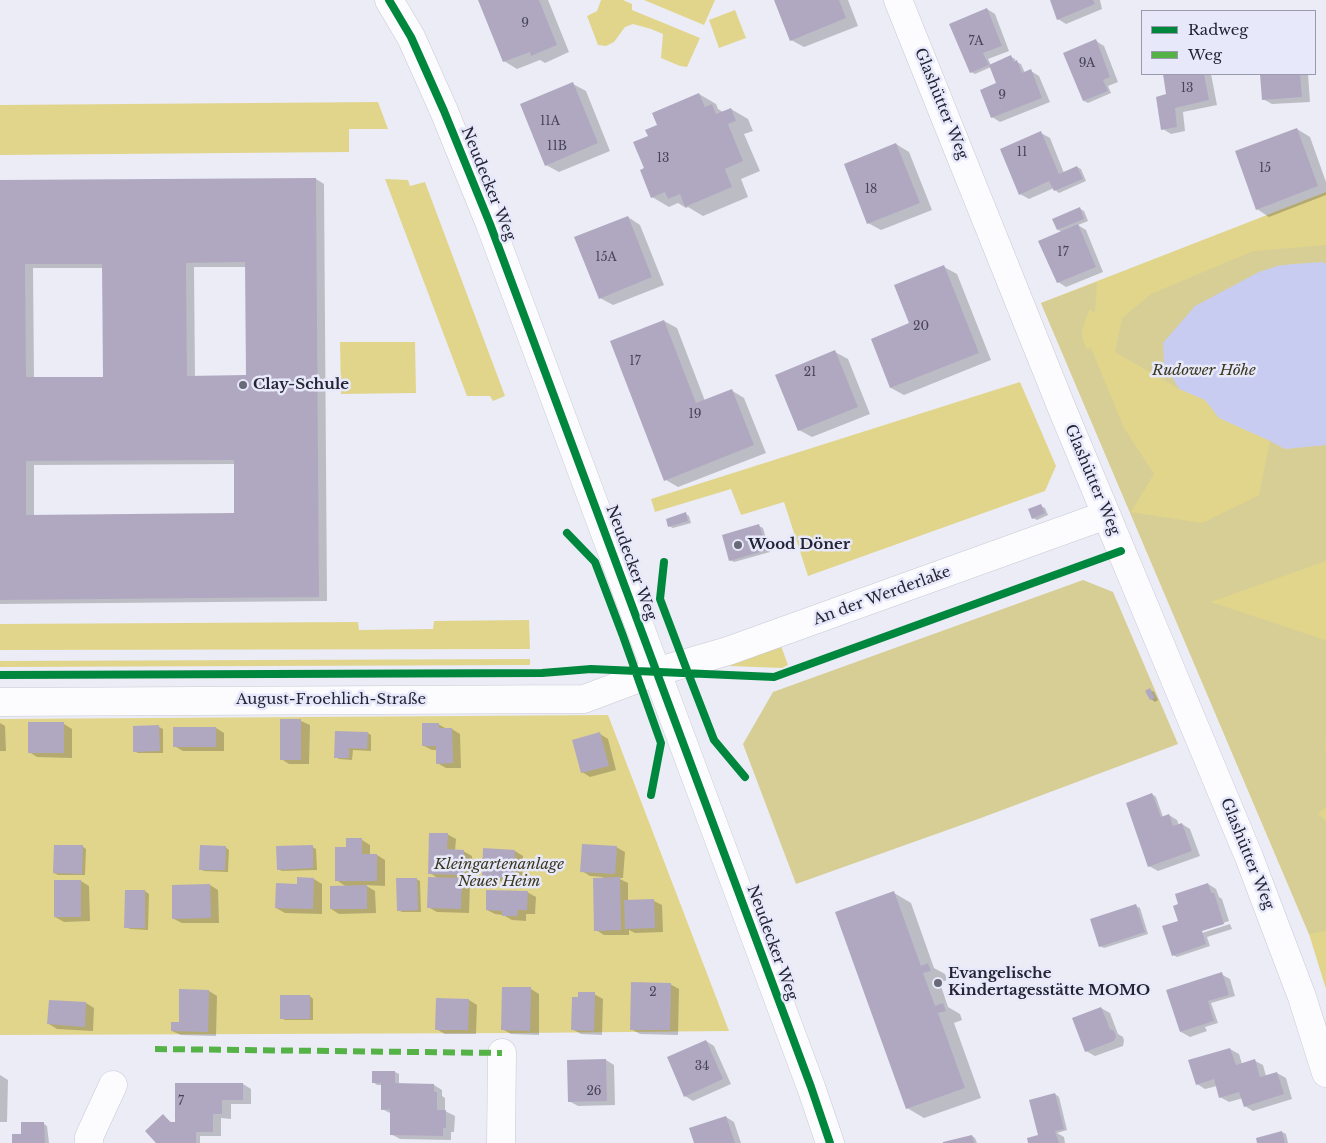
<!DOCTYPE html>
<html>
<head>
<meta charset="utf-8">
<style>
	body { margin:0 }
	#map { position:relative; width:1326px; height:1143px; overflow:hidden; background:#ebecf6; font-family:"Libre Baskerville",serif }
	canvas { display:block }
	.legend { position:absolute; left:1141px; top:10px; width:175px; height:65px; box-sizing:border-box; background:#e7e9fb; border:1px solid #999aab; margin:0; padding:6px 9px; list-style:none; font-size:15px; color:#232434 }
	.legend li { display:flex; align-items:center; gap:10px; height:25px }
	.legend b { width:25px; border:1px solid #999aab }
</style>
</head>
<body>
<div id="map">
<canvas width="1326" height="1143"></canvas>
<ul class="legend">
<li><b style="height:6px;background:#00873e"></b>Radweg</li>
<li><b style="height:6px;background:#55b246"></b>Weg</li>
</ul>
</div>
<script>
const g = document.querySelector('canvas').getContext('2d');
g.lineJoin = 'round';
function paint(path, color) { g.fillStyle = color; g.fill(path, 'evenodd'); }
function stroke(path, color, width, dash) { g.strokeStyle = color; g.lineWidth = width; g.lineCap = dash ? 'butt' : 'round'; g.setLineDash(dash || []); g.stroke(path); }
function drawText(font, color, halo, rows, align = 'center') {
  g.font = font + ' "Libre Baskerville",serif'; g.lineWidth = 5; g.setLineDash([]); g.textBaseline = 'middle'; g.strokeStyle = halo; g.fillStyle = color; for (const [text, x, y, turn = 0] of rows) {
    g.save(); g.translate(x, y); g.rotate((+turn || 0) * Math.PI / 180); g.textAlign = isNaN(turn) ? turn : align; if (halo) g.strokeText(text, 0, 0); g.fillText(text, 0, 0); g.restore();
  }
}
paint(new Path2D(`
	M601,0H623L632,4V10L700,38L687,67L680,66L661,58L663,34L651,29L633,24L625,27L614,42L606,46L598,45L587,16L597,11Z
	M644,0H715L704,25Z
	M735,10L746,38L719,48L709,20Z
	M378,102L388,129H349V152L0,155V105Z
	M385,179L408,180L410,186L425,182L505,396L493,401L490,396H467Z
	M1326,192V989L1309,934L1041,303Z
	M340,342H415L416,393L341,394Z
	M1020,382L1056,466L1045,491L808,576L784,502L741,515L731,489L655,512L651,499Z
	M529,620L530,649L0,650V624L358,622L359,630L433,629L434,621Z
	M781,646L788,665L782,668L730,666V664Z
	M530,659V665L0,667V661Z
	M608,715L729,1031L522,1033L0,1035V719Z`), '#e1d58c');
paint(new Path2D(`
	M1326,245V264L1323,262C1301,263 1280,265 1259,272L1164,363L1179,389L1115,352L1122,318L1151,294L1253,251Z
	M1097,282L1095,313L1090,309C1087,315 1083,326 1082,333C1082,338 1085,345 1086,349L1091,348L1124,428L1154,474L1131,512L1202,523L1259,495L1270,441L1285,449L1326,445V561L1211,602L1325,640H1326V738L1325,751H1326V807L1318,814L1326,821V931L1309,934L1041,303Z
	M1083,580L1113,592L1178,744L981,818L796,884L743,744L773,692Z`), '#d7ce95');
paint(new Path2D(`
	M1323,262L1326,264V445L1285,449L1270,441L1219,418L1205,400L1179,389L1164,363L1163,343L1195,306L1259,272L1277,266L1293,264Z`), '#c8ccf0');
paint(new Path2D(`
	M479,0H548L569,52L545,63L540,60L517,69L504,61Z
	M775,0H848L858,26L804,47L791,40Z
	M1051,0H1100L1102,9L1066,24L1058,19Z
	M987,9L995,14L1009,51L988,59L991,65L1011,57L1015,59L1016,62L1021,64L1025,73L1031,71L1039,76L1050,102L1000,122L992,117L999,84L991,67L975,74L971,72Z
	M1096,41L1104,46L1118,82L1108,86L1111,93L1088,103L1084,101Z
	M1164,74H1211L1217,105L1183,112L1185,131L1171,134L1163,129L1167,95Z
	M1261,74H1308L1310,102L1272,104L1263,99Z
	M573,84L586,91L610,151L559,172L546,165Z
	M699,94L716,104L718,109L723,112L731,109L748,119L753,131L744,134L760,171L741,179L748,197L703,216L688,207L686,208L678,203L669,207L652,197L646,169L650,137L659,126Z
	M1297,129L1310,137L1326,182V195L1269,217L1257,209Z
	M1041,133L1050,138L1064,173L1077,167L1081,169L1086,181L1059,193L1055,190L1054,188L1029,199L1020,194Z
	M896,144L909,152L932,210L881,230L868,223Z
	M316,179L324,184L327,601L0,604V182ZM194,267H246L247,377H195ZM33,268H103L104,378H34ZM235,464L236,514L34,516V465Z
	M1080,209L1084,211L1088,221L1078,225L1086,230L1103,272L1066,287L1058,282L1062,232L1058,230Z
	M628,217L640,225L664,285L613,305L600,298Z
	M944,267L957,274L991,360L904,395L891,388L872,339L910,324Z
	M664,321L677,328L705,401L731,390L744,398L766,453L678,487L666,480Z
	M835,352L848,359L870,414L812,437L799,430Z
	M1041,506L1045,508L1048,515L1037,520L1033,518Z
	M686,514L689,516L691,523L673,528L669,526Z
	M759,526L763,528L770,552L734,562L730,560Z
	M1150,690L1154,692L1158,700L1155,702L1151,699Z
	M281,720L301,721L310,725L309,764H289L281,759Z
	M0,723L5,726L6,751H0Z
	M64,724L72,729V758L37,757L29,752Z
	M438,724L447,729H452L460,734L461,768H446L437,763L438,750H432L424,746Z
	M134,727H159L163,729V753H138L134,751Z
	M216,728L224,733V751H183L174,746Z
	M368,733L371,735V751L353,750L352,760L339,759L336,757Z
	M600,734L608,739L616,770L590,777L582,772Z
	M1152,794L1156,797L1163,817L1169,815L1177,820L1179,825L1182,824L1190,829L1200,856L1158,871L1149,866Z
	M447,834L456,839L455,851H463L472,856L471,879L459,878L470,884L469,913L437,912L428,907L439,879L430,873Z
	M362,840L370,845V855H377L385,860V886L365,885L375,891L376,913L339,914L331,909L347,887L336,880L348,849Z
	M82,846L86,849L85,875H58L54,873Z
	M225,847L229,850L228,872L204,871L200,869Z
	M312,847L316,849L317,870L282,871L278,869Z
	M616,847L625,852L623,878H618L628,883V901H654L662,905L663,932L635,933L629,930V935H604L596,930L603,877L590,876L582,871Z
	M515,851L523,856L522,882L491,881L483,876Z
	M314,879L322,884V914L285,913L276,908L298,885Z
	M416,879L420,881L421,912H402L398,910Z
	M81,881L89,886L90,921L64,922L55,917Z
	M1208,884L1216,889L1219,897L1222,899L1229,921L1200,931L1202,933L1230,924L1232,929L1207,937L1210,946L1177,957L1173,955L1180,924L1179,905Z
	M210,885L218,890L219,923H182L174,919Z
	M126,891H145L149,894L148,930L130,929L126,927Z
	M527,892L536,897L535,914H526V921L512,920L503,915L495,914L487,910Z
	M894,893L911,903L934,968L945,974L947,980L940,983L948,1007L960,1014L962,1020L954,1023L981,1098L924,1118L907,1108Z
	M1136,906L1140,908L1148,934L1104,948L1100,946Z
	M1221,974L1230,979L1235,996L1211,1003L1218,1023L1205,1027L1207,1031L1190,1037L1181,1032Z
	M670,984L679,989L678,1035L640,1034L631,1029Z
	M531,989L539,994V1035L511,1034L502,1029Z
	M209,991L217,996L216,1036L181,1035L172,1031Z
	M594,994L603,999L602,1035L581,1034L572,1029Z
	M310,996L313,999V1020H285L281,1018Z
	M469,1000L477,1005L476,1034H445L436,1029Z
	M86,1003L94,1008L93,1031L57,1029L49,1024Z
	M1101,1008L1110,1013L1118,1034L1123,1037L1124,1041L1123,1046L1095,1056L1086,1051Z
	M706,1041L714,1046L731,1084L693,1101L685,1096Z
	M1230,1049L1239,1054L1242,1064L1255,1061L1263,1065L1266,1076L1277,1073L1286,1078L1292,1099L1253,1111L1245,1106L1243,1098L1229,1102L1220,1097L1217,1086L1205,1089L1197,1084Z
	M606,1060L614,1065L615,1105L578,1106L569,1101Z
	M395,1072L399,1074V1085H434L442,1090V1096L445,1098V1111L455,1116L454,1132H451V1140L400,1139L391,1134L392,1114L382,1109L383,1085H377L373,1082Z
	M0,1075L8,1080L7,1122H0Z
	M243,1084L251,1089V1104H231V1119L221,1118V1136H200V1143H158L163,1115L172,1123H175Z
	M1055,1094L1059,1097L1067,1130L1057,1133L1064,1137L1065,1143H1030L1040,1136Z
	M726,1117L734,1122L741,1143H695Z
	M44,1124L47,1126L49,1143H13L22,1135Z
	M1282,1132L1286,1134L1288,1143H1259Z
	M972,1136L975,1138L977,1143H945Z`), '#0003');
paint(new Path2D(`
	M478,0H539L557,45L531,56L530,52L503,62Z
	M774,0H839L846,18L790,41Z
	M1050,0H1093L1095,4L1057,20Z
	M987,8L1002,46L983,53L989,65L970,73L949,24Z
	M1096,39L1110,77L1103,80L1108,91L1083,101L1063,53Z
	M1011,55L1014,62L1017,60L1022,73L1031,69L1042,98L991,118L980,90L996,83L989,65Z
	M1163,74H1204L1209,100L1175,108L1177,127L1161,130L1156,97L1166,94Z
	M1260,74H1300L1302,97L1262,100Z
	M573,82L598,143L545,166L520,104Z
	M699,93L705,107L712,104L716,114L731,108L736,121L728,124L743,161L725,169L732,187L685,207L680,194L668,199L665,192L651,198L640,170L644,168L633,142L648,136L645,130L657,125L652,113Z
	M1297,128L1318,186L1256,210L1235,151Z
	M1041,131L1059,174L1077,166L1083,179L1054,191L1049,181L1019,195L1000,149Z
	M896,143L920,203L867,224L844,164Z
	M316,178L319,597L0,600V180ZM245,262L246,375L187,376L186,263ZM25,264H102L103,377H26ZM234,460V513L26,515V461Z
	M1080,207L1084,219L1057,230L1052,219Z
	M628,216L652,277L599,299L574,237Z
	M1078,224L1096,267L1057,283L1038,241Z
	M944,265L979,353L890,388L871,339L909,323L894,285Z
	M664,320L696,403L732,389L754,445L664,481L610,341Z
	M835,350L858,407L798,431L775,375Z
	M1041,504L1045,513L1032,519L1028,509Z
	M686,512L688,521L668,527L666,519Z
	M759,524L767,550L729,561L722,535Z
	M1150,688L1155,698L1150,700L1145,691Z
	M280,719H301V760H280Z
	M28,722H64V753H28Z
	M422,723H439V728H452L453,763L436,764V746H422Z
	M159,725L160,751L133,752V726Z
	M173,727H216V747H173Z
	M335,731L368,732L367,749L349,748V758H334Z
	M600,732L609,766L581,773L572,740Z
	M1152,793L1161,817L1169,814L1173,826L1182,823L1192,851L1148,867L1126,803Z
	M429,833H448L447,849L464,850L463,875L428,874Z
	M346,838H362V854H377V881H335V847H346Z
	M582,844L617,846L615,874L580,872Z
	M54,845H83L82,874L53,873Z
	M200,845L226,846L225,870H199Z
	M313,845V868L277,870L276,846Z
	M483,848L515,850L514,878L482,877Z
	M297,877L314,878L313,909L275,908L276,883L297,884Z
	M428,877L462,878L461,909L427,908Z
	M620,877L621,930L594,931L593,878Z
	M396,878H417L418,910L397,911Z
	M54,880H81V917H54Z
	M1208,883L1211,893H1214L1224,924L1202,931L1206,944L1172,956L1162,926L1178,921L1173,906L1178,904L1175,894Z
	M210,884L211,918L172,919V885Z
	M367,885V909H330V886Z
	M125,890H145V928H124Z
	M486,890L528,891L527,910H518L517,916H502V911L486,910Z
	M894,891L921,966L928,963L931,971L923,973L935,1006L943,1003L946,1011L938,1013L965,1088L906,1109L835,912Z
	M654,899L655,928L625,929L624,900Z
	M1136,904L1145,932L1099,947L1090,919Z
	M1222,972L1229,995L1208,1001L1214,1021L1180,1032L1166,990Z
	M631,982L671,983L670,1030H630Z
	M502,987H531L530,1031L501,1030Z
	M179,989L209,990L208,1032L171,1031V1022H179Z
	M578,992H595L594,1031L571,1030L572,997H578Z
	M280,995H310V1019H280Z
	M436,998L469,999L468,1030H435Z
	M49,1000L86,1002L85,1027L47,1024Z
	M1101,1007L1110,1029L1114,1031L1116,1036L1114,1041L1085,1052L1072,1018Z
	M706,1040L723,1079L684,1097L667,1057Z
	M1230,1048L1236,1065L1255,1059L1260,1077L1277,1072L1284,1094L1244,1107L1239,1092L1219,1098L1214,1079L1196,1085L1188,1060Z
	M606,1059L607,1101L568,1102L567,1060Z
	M372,1071H395V1083L434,1084V1092H437V1110H446V1128H443V1136L390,1135V1109L381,1110V1083H372Z
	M175,1083H243V1100H222V1114H213V1132H196V1143H156L145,1131L163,1114L170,1122H175Z
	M1055,1093L1064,1129L1055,1131L1059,1143H1028L1027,1138L1038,1135L1029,1100Z
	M726,1116L735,1143H694L689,1128Z
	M21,1122H44L45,1143H12V1134H21Z
	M1282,1131L1285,1143H1257L1256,1138Z
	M972,1135L974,1143H943V1142Z`), '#b0a8c1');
const street = new Path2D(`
	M898,0L1063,411L1249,857L1302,997L1326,1073
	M656,672L728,651L1106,515
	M89,1143V1137L113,1085
	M501,1143L502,1053`);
const secondary = new Path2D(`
	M389,0L411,37L444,111L490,224L811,1087L830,1143
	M0,702L584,699L656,672`);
stroke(street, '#c7c9d5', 29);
stroke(secondary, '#c7c9d5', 29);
stroke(street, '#fcfcfe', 28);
stroke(secondary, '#fcfcfe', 28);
stroke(new Path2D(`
	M155,1049L502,1053`), '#55b246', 6, [12, 6]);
stroke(new Path2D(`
	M389,0L411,37L444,111L490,224L811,1087L830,1143
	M567,533L595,562L623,636L661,743L651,795
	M664,562L660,599L688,673L714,740L745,777
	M0,675L542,673L591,669L774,677L1121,551`), '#00873e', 8);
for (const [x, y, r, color] of [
	[243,385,5,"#696a78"],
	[738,545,5,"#696a78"],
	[938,983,5,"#696a78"]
]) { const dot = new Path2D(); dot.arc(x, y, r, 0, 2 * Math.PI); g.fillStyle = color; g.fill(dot); stroke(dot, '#e7e9fb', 2); }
drawText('12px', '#464557', null, [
	["9",525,24],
	["7A",976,42],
	["9A",1087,64],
	["13",1187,89],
	["9",1002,96],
	["11A",550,122],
	["11B",557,147],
	["11",1022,153],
	["13",663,159],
	["15",1265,169],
	["18",871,190],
	["17",1063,253],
	["15A",606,258],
	["20",921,327],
	["17",635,362],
	["21",810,373],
	["19",695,415],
	["2",653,993],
	["34",702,1067],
	["26",594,1092],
	["7",181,1102]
]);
drawText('15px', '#232434', '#e7e9fb', [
	["Glashütter Weg",941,104,68],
	["Neudecker Weg",488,184,68],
	["Glashütter Weg",1092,480,67],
	["Neudecker Weg",631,563,70],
	["An der Werderlake",882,596,-20],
	["August-Froehlich-Straße",331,700],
	["Glashütter Weg",1247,854,68],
	["Neudecker Weg",772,943,70]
]);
drawText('italic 15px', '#3c3820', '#e7e9fb', [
	["Rudower Höhe",1204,371],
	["Kleingartenanlage",499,865],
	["Neues Heim",499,882]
]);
drawText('bold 15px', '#232434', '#e7e9fb', [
	["Clay-Schule",253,385],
	["Wood Döner",748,545],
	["Evangelische",948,974],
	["Kindertagesstätte MOMO",948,991]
], 'left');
</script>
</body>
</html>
